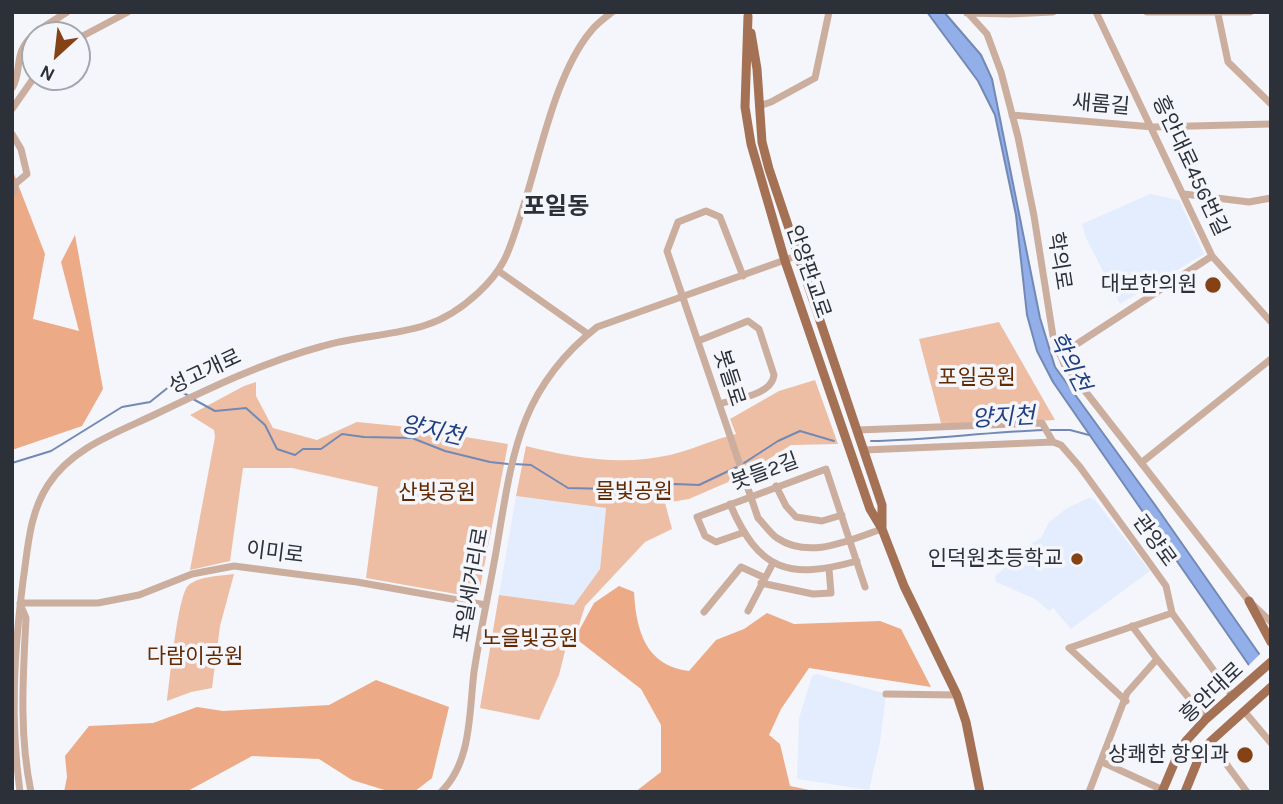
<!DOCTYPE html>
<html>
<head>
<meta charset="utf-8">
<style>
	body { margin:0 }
	#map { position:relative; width:1283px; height:804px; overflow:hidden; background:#f4f6fb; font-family:Karla,sans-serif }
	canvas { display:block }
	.frame { position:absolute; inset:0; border:14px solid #2c3139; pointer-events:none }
	.north { position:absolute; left:21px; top:21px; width:70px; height:70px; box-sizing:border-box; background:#f4f6fb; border:2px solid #a4a7ad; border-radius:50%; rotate:207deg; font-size:19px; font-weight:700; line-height:28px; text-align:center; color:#2c3139 }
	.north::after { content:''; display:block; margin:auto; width:24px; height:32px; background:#854214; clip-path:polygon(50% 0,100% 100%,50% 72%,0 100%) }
</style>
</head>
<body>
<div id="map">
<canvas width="1283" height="804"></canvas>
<div class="frame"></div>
<div class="north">N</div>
</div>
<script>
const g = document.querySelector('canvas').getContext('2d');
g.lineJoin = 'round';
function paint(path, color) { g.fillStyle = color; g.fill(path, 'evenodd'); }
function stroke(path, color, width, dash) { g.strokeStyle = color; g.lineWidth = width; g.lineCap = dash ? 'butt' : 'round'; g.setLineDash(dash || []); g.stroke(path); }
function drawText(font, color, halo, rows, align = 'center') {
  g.font = font + ' Karla,"Noto Sans KR",sans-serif'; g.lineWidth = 7; g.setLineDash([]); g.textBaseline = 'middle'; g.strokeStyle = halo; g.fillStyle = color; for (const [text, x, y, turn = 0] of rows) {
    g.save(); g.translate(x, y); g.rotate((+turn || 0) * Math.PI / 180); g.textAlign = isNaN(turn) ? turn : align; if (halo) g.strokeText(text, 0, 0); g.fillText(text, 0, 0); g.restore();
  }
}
paint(new Path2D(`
	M1150,194L1179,200L1204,254L1120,304L1086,238L1082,224Z
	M516,496L606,508L600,569L574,605L499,595Z
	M1089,498L1095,500L1150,571L1071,629L1053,608L1049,611L1035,599L996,582L995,576L1009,565L1018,552L1041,538L1049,522L1067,508Z
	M817,674L886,694L880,742L869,790L797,779L799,718L812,676Z`), '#e4edfe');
paint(new Path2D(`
	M999,322L1055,420L942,427L919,339Z
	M815,380L838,444L791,445L742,476L689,499L665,503L672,529L645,542L585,606L575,638L569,635L559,675L539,720L480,708L499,595L574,605L600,569L606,508L516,496L526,446C574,458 620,466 670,455C692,450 714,439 736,434L730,419L779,391Z
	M256,382V396L273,428L317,440L357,422L398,426L508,444L479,593L473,597L366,578L378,487L292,468H243L230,561L190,570L215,437L214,430L190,415L244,386Z
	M234,574L220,626L212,688L191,692L167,701C170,679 177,602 187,587C196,576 221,576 234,574Z`), '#edbea4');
paint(new Path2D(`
	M12,174H14L45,254L33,319L79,331L61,262L75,235L103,389L82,426L12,450Z
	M619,586L634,592C636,631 646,666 689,671L716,640L744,629L767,613L794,624L880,621L901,629L931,687L809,668L781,709L769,735L780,744L790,786L819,792H635L661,772V725L641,689L575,638L594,603Z
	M376,680L449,707L432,778L414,792H391L352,780L319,759L252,756L186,792H64L67,777L65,756L89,726L153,723L197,707L223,711L329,705Z`), '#ecaa86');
const water = new Path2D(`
	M927,12H944L981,55L992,79L1040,318L1055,367L1155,505L1271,671V697L1053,382L1037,351L1027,315L1016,215L995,115L978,81Z`);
paint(water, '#92afea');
stroke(water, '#7389b5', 2);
paint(new Path2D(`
	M1262,652L1271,664V700L1246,668Z`), '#f4f6fb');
stroke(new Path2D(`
	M193,399L215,411L246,408L265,425L277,449L295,455L303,449H321L342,434L364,437L412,438L445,451L490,462L508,464
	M1050,430H1070L1089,435
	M871,441C929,440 986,432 1045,430
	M12,463L51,451L122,407L150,402L170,386L189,396
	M744,463L778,441L800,431L834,441
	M514,464L531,465L568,488L610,489L676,484L699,485L739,466`), '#7389b5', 2);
stroke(new Path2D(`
	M967,12L987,34L1001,72L1018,137L1034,216L1053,336L1064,364L1249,601L1271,622
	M1096,12L1212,256L1271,322
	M1147,12H1250
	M967,13L1010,14L1053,12
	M1218,14L1228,62L1271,104
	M77,39L128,12
	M12,88C19,77 17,68 20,56C24,35 51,23 67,12
	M759,106L771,102L815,78L829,12
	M12,109L35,76
	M1012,115L1153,127L1271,124
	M12,134L21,149L27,174L15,184L14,192
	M1184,194L1249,202L1271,198
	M500,272L588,334
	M743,276L720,217L706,211L678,222L667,251L758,518C764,524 770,533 777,538C810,560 849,540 882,529
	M698,341L748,321L759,329L774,375C772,395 736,399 719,404
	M1060,355L1212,256
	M858,430L1042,423L1053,442L864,450
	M1053,442L1061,445L1080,467L1146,558L1166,586L1172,613L1233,697
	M1141,463L1271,359
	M776,486L786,506L796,517L822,521L842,515
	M730,504C759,571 788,580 857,561
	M742,533L716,542L705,536L697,517L826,469L865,587
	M761,583L813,594L831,593L829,569
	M20,603H98L139,595L192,574L234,566L357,582L486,605
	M20,604L26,618C23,677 19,734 31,792
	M748,611L773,563
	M704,612L741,567L763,577
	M1132,626L1157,659
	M886,694L957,695
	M1126,701L1069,648L1172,613
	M1244,711L1271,743
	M1210,742L1247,792
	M1102,762L1163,790
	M20,792C10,719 14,653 23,581C28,548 29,514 48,485C72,447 119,432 158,413C212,387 264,362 323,346C356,336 393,336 426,325C445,319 464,306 478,293C505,268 509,251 520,217C539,161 554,75 591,31C596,24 605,18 612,12
	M441,792C472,762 469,712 474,672C480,632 489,592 496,552C512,458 517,390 597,327L799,255
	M1089,792L1127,693L1157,659L1206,719`), '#ccae9e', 7);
stroke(new Path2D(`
	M748,16L745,107L751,144L785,261L870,509L882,529L904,586L957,695L966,722L980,792
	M751,33L757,69L762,142L769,169L882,505V527
	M1249,601L1271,642
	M1162,792L1176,759L1186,741L1206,719L1271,662
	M1185,792L1198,760L1210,742L1271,687`), '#a57154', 9);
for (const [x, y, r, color] of [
	[1213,285,9,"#854214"],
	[1077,559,7,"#854214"],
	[1245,755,9,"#854214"]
]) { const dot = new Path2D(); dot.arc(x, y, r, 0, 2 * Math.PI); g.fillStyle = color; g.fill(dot); stroke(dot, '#f4f6fb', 2.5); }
drawText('21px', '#2c3139', '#f4f6fb', [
	["새롬길",1101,105,5],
	["흥안대로456번길",1190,166,65],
	["학의로",1059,261,81],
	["안양판교로",808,272,71],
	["성고개로",205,372,-25],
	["봇들로",729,378,72],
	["봇들2길",765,472,-20],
	["관양로",1154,541,54],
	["이미로",275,553,7],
	["포일세거리로",472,585,-80],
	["흥안대로",1212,693,-43]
]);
drawText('21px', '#2c3139', '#f4f6fb', [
	["대보한의원",1197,285],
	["인덕원초등학교",1063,559],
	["상쾌한 항외과",1229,755]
], 'right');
drawText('21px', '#632900', '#f4f6fb', [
	["포일공원",977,378],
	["물빛공원",634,492],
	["산빛공원",437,493],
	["노을빛공원",530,639],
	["다람이공원",195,657]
]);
drawText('italic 23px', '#213f84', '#f4f6fb', [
	["학의천",1069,362,63],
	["양지천",1003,418,-3],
	["양지천",432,431,13]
]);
drawText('bold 24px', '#2c3139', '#f4f6fb', [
	["포일동",556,207]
]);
</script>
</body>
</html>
